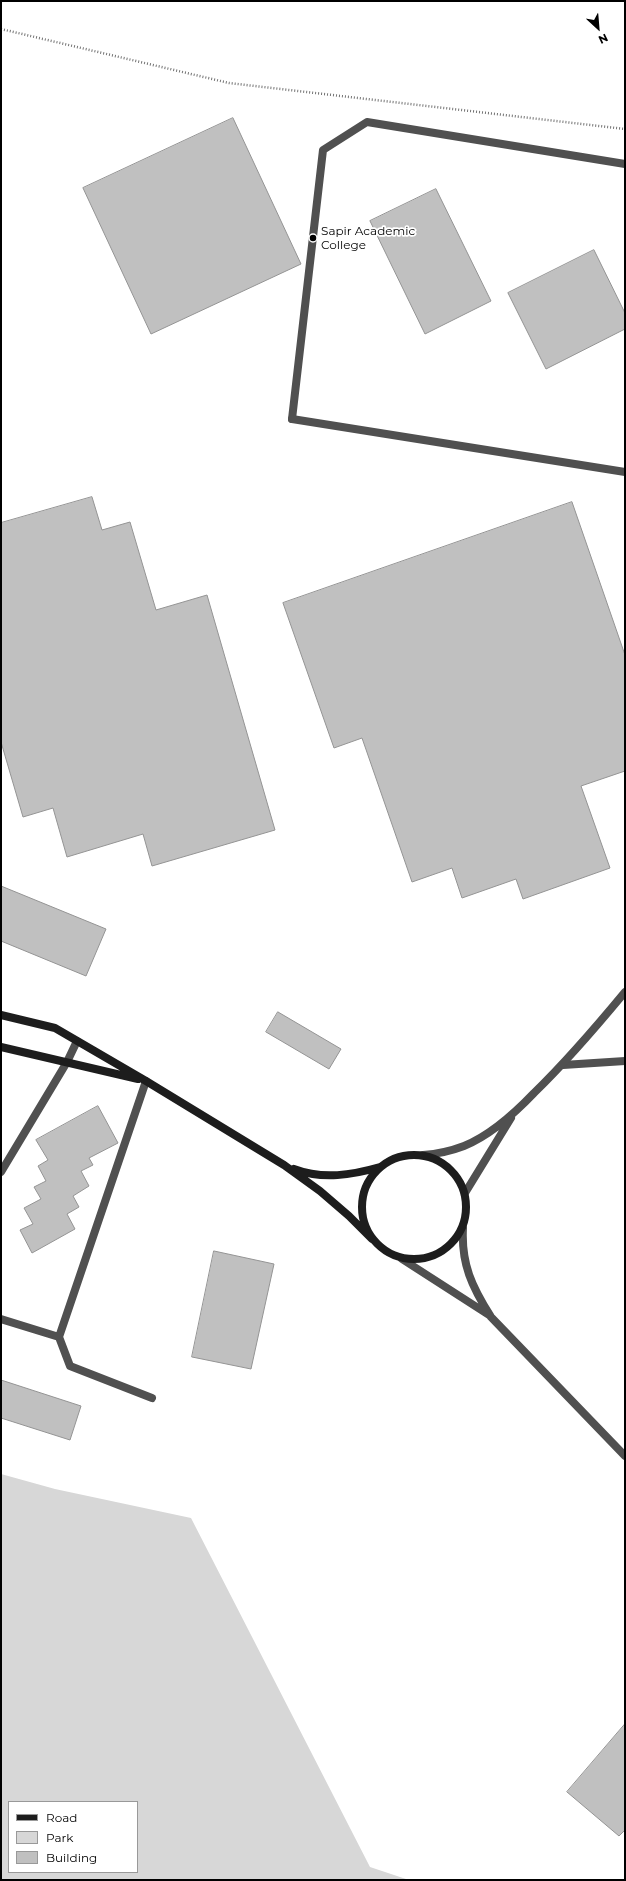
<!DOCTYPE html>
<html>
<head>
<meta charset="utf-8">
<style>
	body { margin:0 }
	#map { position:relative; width:626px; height:1881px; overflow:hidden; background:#fff; font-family:Montserrat,sans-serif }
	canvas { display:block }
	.frame { position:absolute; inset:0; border:2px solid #000; pointer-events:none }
	.legend { position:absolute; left:8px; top:1801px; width:130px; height:72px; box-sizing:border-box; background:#fff; border:1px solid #999; margin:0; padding:5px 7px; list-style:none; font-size:12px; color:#000 }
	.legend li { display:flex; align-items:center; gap:8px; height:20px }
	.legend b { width:20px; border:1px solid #999 }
	.north { position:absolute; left:578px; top:8px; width:40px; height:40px; -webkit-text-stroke:3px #fff; paint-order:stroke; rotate:154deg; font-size:11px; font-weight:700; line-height:16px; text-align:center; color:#000 }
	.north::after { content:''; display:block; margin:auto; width:14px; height:18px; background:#000; clip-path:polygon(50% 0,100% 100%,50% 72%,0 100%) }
</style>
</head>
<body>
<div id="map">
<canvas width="626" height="1881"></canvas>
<div class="frame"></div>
<ul class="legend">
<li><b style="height:5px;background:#1d1d1d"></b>Road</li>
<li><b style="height:11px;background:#d7d7d7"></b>Park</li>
<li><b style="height:11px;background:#c0c0c0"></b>Building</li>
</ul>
<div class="north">N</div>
</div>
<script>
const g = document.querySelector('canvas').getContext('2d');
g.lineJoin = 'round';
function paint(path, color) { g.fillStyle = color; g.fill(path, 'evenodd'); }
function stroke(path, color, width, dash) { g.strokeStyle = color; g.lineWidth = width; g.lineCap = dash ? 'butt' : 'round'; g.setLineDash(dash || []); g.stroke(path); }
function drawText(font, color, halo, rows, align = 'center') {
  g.font = font + ' Montserrat,sans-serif'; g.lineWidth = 3.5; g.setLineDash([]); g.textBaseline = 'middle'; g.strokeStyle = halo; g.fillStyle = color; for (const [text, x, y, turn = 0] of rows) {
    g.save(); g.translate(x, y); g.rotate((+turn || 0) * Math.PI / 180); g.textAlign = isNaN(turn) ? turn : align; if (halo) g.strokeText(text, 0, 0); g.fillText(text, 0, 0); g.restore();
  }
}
paint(new Path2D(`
	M1,1474L55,1489L191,1518L370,1867L409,1880H1ZM9,1802H137V1872H9Z`), '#d7d7d7');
const building = new Path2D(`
	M233,118L301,264L151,334L83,188Z
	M436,189L491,301L425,334L370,221Z
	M594,250L625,313V329L546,369L508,293Z
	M92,497L102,530L130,522L156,610L207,595L275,830L152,866L143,834L67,857L53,808L23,817L1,742V523Z
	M572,502L625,655V771L581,786L610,868L523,899L516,879L462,898L452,868L412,882L362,738L334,748L283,603Z
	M1,886L106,929L86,976L1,941Z
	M278,1012L341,1049L329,1069L266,1032Z
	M98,1106L118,1143L89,1158L93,1165L81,1171L89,1186L73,1196L79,1207L67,1214L75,1229L32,1253L20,1230L33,1224L24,1208L41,1199L34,1187L46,1181L38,1166L48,1160L36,1140Z
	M214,1251L274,1264L251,1369L192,1357Z
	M1,1380L81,1406L70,1440L1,1418Z
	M625,1724V1830L619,1836L567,1792Z`);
paint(building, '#c0c0c0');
stroke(building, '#949494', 1);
stroke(new Path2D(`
	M1,29L229,83L625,129`), '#727272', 2.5, [1, 2]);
stroke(new Path2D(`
	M292,419L323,150L367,122L625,164
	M563,1065L625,1061
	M1,1172L67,1062L77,1041
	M1,1319L59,1337L70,1366L152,1398
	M59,1337L146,1081`), '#505050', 8);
stroke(new Path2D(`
	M292,419L625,472
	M423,1155C437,1154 451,1151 464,1146C491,1135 514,1114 534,1093C567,1061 596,1027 625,992
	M465,1193L511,1118
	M463,1228C461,1264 472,1287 491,1317L625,1456
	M402,1259L489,1315`), '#505050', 8);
stroke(new Path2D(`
	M1,1015L55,1028L146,1081L284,1165L320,1191L349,1216L372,1239
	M1,1047L138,1079
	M362 1207a52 52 0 1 1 104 0a52 52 0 1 1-104 0Z
	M294,1169C323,1180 352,1175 380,1167`), '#1d1d1d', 8);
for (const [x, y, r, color] of [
	[313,238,4,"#000"]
]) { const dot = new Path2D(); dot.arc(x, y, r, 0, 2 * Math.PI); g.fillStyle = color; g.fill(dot); stroke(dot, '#fff', 1.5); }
drawText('12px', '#000', '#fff', [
	["Sapir Academic",321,231],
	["College",321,245]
], 'left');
</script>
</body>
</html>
